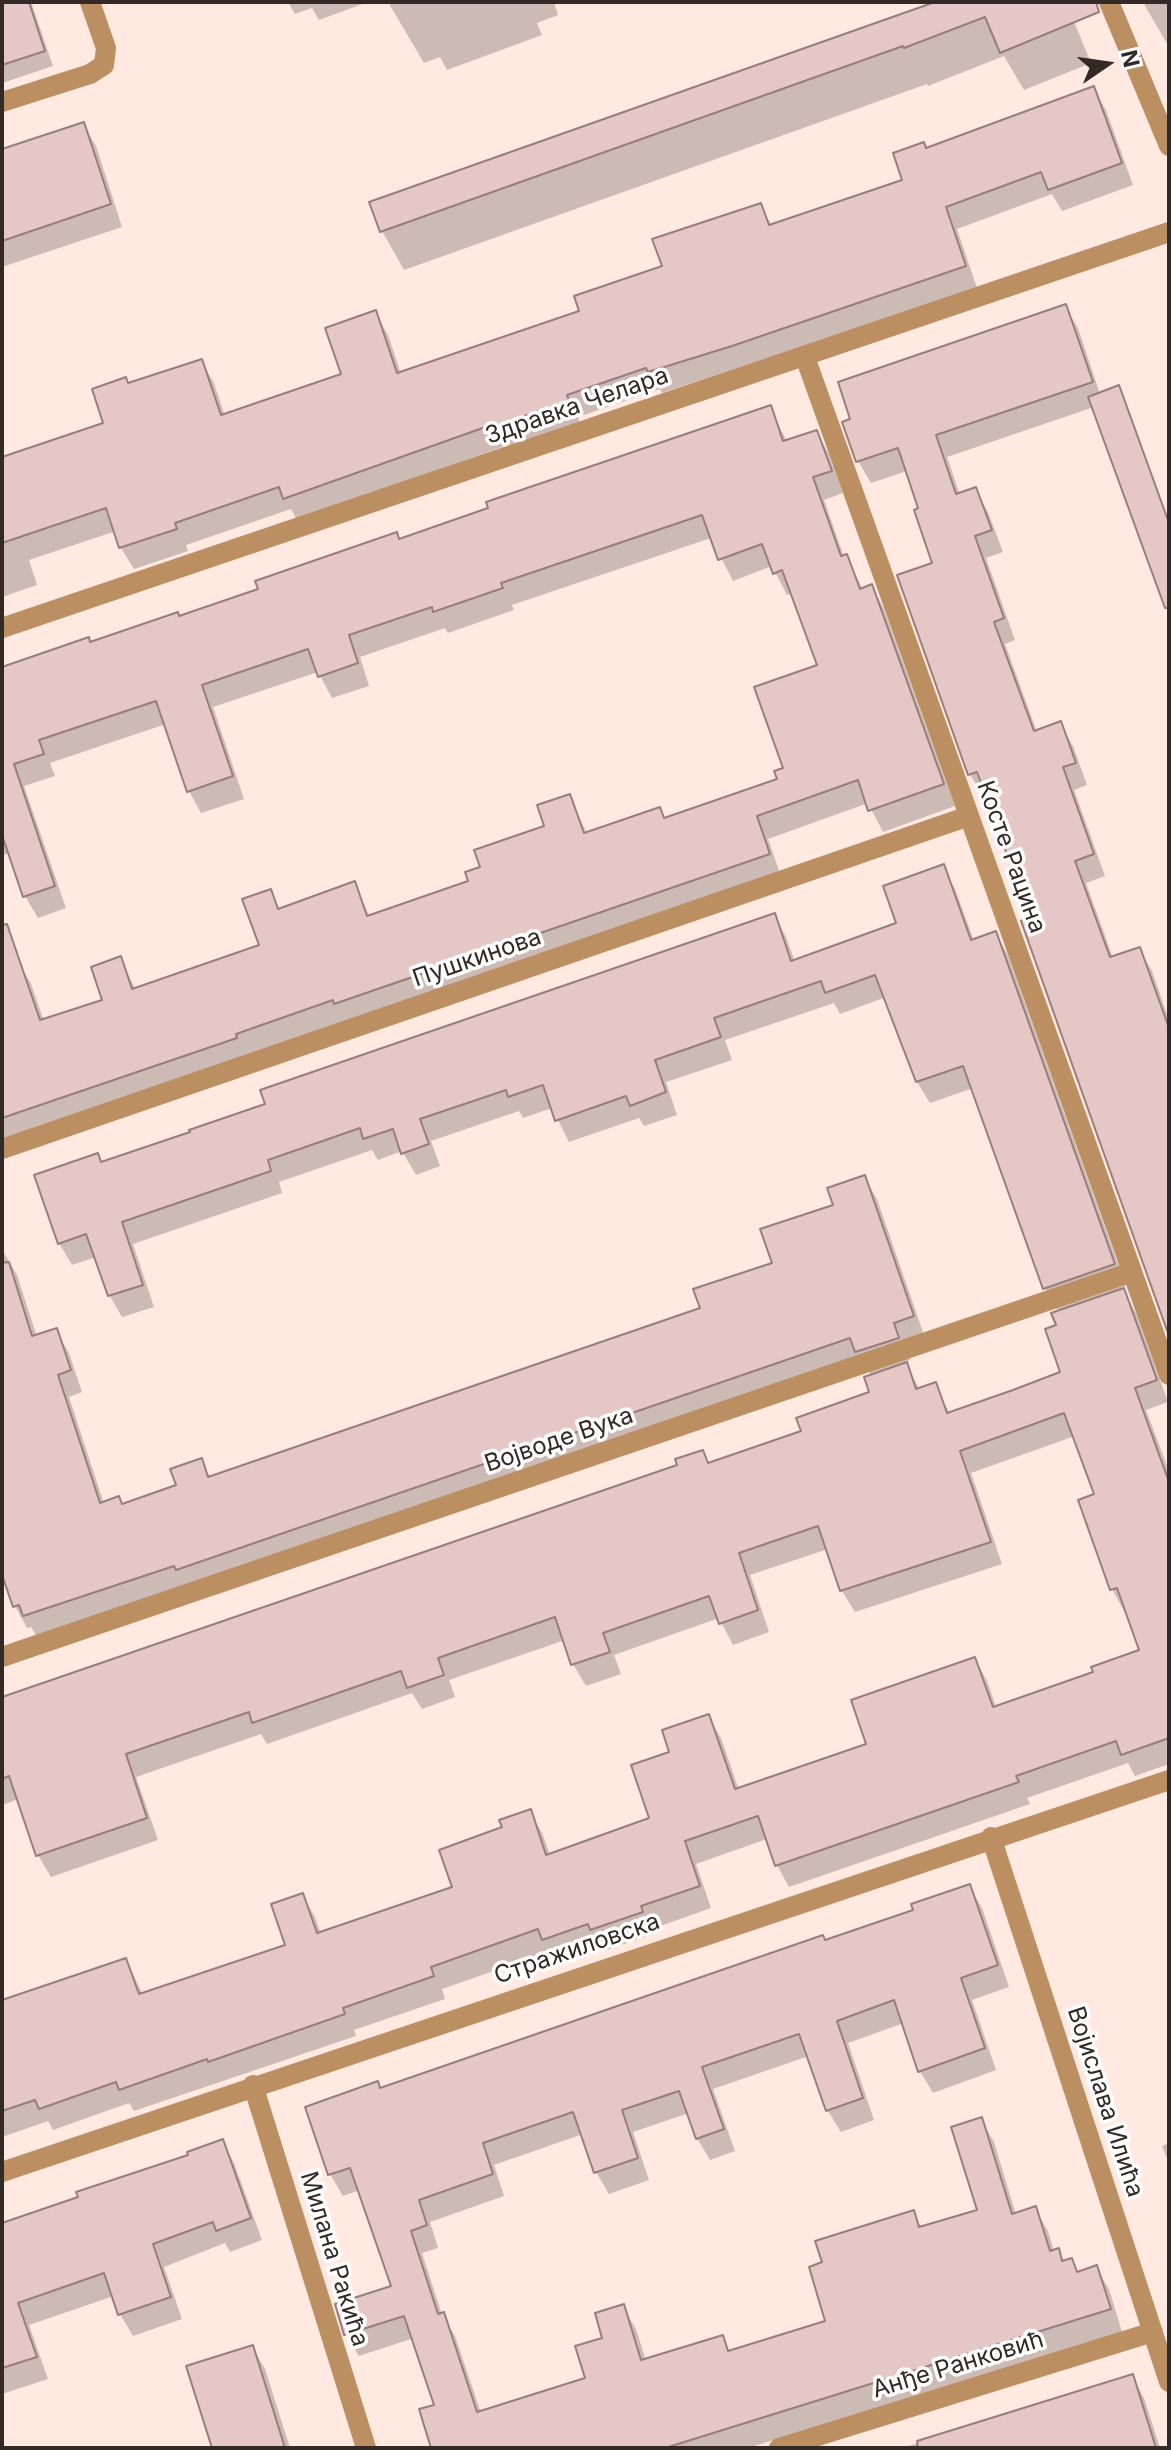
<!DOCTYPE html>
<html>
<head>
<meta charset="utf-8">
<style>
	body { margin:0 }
	#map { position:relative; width:1171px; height:2450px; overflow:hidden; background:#ffe9e1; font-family:Inter,sans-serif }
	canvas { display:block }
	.frame { position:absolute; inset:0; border:4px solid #332925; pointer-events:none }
	.north { position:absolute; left:1067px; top:24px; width:80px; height:80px; -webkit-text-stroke:6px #fff; paint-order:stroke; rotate:77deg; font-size:22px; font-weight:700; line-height:32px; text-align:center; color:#332925 }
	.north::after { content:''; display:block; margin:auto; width:28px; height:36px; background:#332925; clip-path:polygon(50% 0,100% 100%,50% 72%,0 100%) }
</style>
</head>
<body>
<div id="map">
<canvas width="1171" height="2450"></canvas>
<div class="frame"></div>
<div class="north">N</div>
</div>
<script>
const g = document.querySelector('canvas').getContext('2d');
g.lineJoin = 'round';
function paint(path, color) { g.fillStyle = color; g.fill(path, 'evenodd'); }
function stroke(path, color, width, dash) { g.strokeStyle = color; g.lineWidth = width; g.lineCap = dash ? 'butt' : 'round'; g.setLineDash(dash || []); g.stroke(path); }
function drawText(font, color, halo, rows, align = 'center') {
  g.font = font + ' Inter,sans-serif'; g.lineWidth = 7; g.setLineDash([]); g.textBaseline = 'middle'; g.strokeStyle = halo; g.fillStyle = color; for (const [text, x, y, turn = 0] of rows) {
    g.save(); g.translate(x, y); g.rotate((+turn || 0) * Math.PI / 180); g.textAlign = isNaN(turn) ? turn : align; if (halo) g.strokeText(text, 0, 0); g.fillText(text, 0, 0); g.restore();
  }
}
paint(new Path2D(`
	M2,2H31L53,66L2,83Z
	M288,2H368L319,20L312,8L295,14Z
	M388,2H554L558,15L537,23L542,35L447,70L440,57L424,63Z
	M931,2H1066L1091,63L1024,90L1004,56L928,86L927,84L404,270L382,231L932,5Z
	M1144,2H1169V47L1145,6Z
	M1093,88L1106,110L1133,185L1062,211L1052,194L957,229L977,288L662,393L660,389L578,417L580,423L509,447L508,445L297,520L291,509L186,545L188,551L134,569L121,548L116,531L29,560L37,585L2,597V459L106,424L128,385L201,361L214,383L225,416L343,375L375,313L388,335L401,374L582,312L664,267L760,205L772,226L904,181L926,150Z
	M83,124L96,146L122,227L2,267V151Z
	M1065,307L1078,328L1100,394L1124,398L1169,523V613L1094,407L947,457L960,495L975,490L988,512L1003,552L986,558L1015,640L1005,644L1037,732L1060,724L1073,746L1087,785L1074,790L1105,876L1086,883L1113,958L1139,949L1152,971L1169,1020V1331L1032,919L988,795L983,796L970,774L899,577L935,564L907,471L871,483L858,461L845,423Z
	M770,407L787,442L816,432L829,454L843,493L824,500L844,557L846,556L863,590L872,587L884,609L955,806L883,832L868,803L768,839L781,876L2,1144V968L18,962L31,984L44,1021L105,1002L120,959L136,990L261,946L270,891L280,910L354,884L370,917L470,883L482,868L547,827L569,796L587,834L660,809L666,819L780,780L819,666L793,593L787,595L772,566L733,581L711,538L512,605L514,610L448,633L445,628L360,657L369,686L332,698L318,672L213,707L244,799L201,813L189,791L166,724L50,763L55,776L24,786L66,908L38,918L25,896L10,853L2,855V669L179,618Z
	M943,867L955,889L974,941L995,933L1008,955L1126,1286L1122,1288L1136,1313L1168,1402L1146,1410L1169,1471V1764L1135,1776L1128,1763L1027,1798L1030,1804L789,1887L777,1865L767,1839L696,1864L711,1908L652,1929L653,1934L604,1951L601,1946L556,1961L551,1951L442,1989L445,1999L354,2030L356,2036L134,2111L129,2103L53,2130L48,2121L2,2137V2003L126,1960L143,1995L287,1946L302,1895L315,1917L321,1934L454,1888L504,1829L530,1812L542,1833L550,1855L652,1820L672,1753L708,1716L721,1738L739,1790L869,1745L975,1659L987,1681L996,1707L1095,1673L1141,1651L1127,1610L1124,1611L1112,1589L1096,1495L1075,1436L971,1473L1002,1564L855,1612L842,1591L828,1549L750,1575L769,1632L733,1645L719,1618L614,1655L621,1674L586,1686L573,1664L565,1640L449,1680L455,1697L422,1709L412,1693L267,1744L261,1734L136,1777L158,1840L51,1877L38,1855L19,1799L2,1805V1699L679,1466L702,1452L710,1465L803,1432L872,1394V1377L862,1360L37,1637L31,1627L27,1628L15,1606L2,1569V1254L4,1253L17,1275L37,1337L56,1331L69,1353L82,1392L69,1397L104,1504L122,1506L179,1486L201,1461L211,1478L703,1309L774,1264L864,1177L877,1199L925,1338L905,1345L910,1360L905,1362L920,1390L935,1385L950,1414L1063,1374L1059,1313L1045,1288L973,1088L930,1103L917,1082L886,997L840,1014L834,1003L725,1040L732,1060L666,1082L677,1115L644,1126L639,1118L569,1142L552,1108L523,1118L519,1111L431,1141L440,1166L416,1175L402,1151L378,1160L372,1150L279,1182L282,1193L133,1244L154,1307L122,1317L110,1296L96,1257L72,1265L59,1243L102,1164L193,1133L774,915L786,937L795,962L899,924Z
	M969,1886L982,1908L1009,1987L972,2000L996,2070L933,2093L920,2071L904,2023L848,2043L874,2120L841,2132L828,2111L809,2056L713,2089L735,2151L710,2160L697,2138L689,2113L633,2132L649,2180L609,2194L596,2172L583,2134L494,2165L504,2196L430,2222L438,2248L422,2253L442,2315L455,2336L481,2413L587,2379L604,2339L623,2307L636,2329L646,2361L722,2337L730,2352L828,2322L913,2213L922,2228L979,2211L981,2120L994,2142L1016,2215L1035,2209L1048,2231L1054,2251L1058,2250L1065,2262L1071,2260L1079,2273L1096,2268L1109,2289L1122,2332L748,2448H432L436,2406L414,2338L359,2356L346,2334L393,2288L360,2190L343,2196L330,2174L380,2090L915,1912Z
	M222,2141L234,2163L262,2240L230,2252L225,2243L164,2267L182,2319L133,2336L120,2314L114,2296L29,2325L48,2379L2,2394V2226L190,2156Z
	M1169,2143V2164L1162,2146Z
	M252,2347L265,2369L290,2448H214Z
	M1132,2376L1144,2398L1160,2448H902Z`), '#0003');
const building = new Path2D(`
	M2,2H29L45,51L2,65Z
	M935,2H1096L1099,12L1000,53L985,17L904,48L903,46L380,232L369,202Z
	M1094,86L1122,163L1048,190L1041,172L946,207L966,266L732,346L648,372L646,368L567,395L569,401L495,426L494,424L283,499L279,487L175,523L177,529L119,548L106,508L2,543V457L103,423L92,389L126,377L128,383L202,359L221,415L341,374L325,328L376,310L397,373L579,311L574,296L662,266L652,239L761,203L769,225L902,180L893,153L924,142L926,148Z
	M84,122L111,204L2,241V149Z
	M1066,304L1093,382L936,435L956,494L976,487L992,530L975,536L1004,618L994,622L1034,731L1061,721L1076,763L1063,767L1094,854L1075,861L1110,957L1140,947L1169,1028V1336L1021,921L1029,918L991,809L977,772L968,775L897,575L932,563L914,510L918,508L898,448L856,462L842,422L850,419L838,382Z
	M1119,385L1169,523V608H1165L1088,397Z
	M771,405L783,441L817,430L832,471L813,477L841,556L847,554L860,589L872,584L944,784L868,811L858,780L757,816L770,854L334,1004L333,1000L236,1034L237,1038L2,1118V925L7,924L40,1020L102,1000L91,967L121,956L132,989L259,945L242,899L271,889L278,909L355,881L367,916L468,881L465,872L480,867L474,850L544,826L537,805L570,794L584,833L660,807L664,818L777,779L774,771L783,768L754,687L817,665L782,570L773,574L762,544L718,560L702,515L501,583L503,588L433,612L432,607L349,635L358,663L318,677L308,649L202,685L233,776L187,792L156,701L39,740L44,754L14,764L55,886L23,897L2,835V667L89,637L90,642L178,612L179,616L258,589L255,581L397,532L399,539L488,508L486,502Z
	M944,864L971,940L996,931L1115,1264L1043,1289L963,1066L916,1082L875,975L825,993L821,981L714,1018L721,1037L655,1060L666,1092L630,1106L626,1096L555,1121L543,1085L508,1097L506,1090L420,1119L429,1144L401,1154L393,1129L363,1139L360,1128L268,1160L271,1171L122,1222L143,1285L108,1296L86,1234L58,1244L34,1175L98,1153L101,1162L190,1132L189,1130L265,1104L260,1090L775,913L791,961L896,923L883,886Z
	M865,1175L914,1316L894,1323L899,1338L855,1352L850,1338L176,1570L174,1566L23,1616L19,1605L13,1607L2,1575V1263L9,1262L32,1336L57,1328L71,1370L58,1375L100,1503L119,1496L122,1504L176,1485L170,1469L202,1458L208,1477L700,1308L693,1289L772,1263L760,1229L833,1205L827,1188Z
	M1124,1288L1157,1380L1135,1388L1169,1482V1738L1121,1755L1116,1741L1016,1776L1019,1782L775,1866L758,1816L685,1841L700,1886L641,1906L643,1912L590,1930L588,1924L542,1940L538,1929L431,1967L434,1976L343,2008L345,2014L208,2062L207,2059L119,2090L116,2082L39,2109L35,2100L2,2111V2000L126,1958L139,1994L285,1945L271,1904L303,1893L317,1933L452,1887L439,1850L502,1827L499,1820L531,1809L546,1855L649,1818L631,1765L669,1752L662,1730L709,1714L735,1789L866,1744L851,1700L975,1657L993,1707L1093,1672L1091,1667L1139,1650L1117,1588L1110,1590L1078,1500L1094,1494L1064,1413L960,1451L991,1542L840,1591L818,1526L739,1553L758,1610L719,1624L709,1596L603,1633L610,1652L571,1665L555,1617L438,1658L444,1675L407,1688L401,1671L252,1723L249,1712L126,1754L147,1818L36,1856L9,1776L2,1779V1697L677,1465L675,1459L703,1450L708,1463L801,1431L796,1418L869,1392L864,1377L907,1362L916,1389L936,1382L947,1413L1013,1390L1060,1372L1045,1329L1056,1325L1051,1313Z
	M970,1884L998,1965L961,1978L985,2048L918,2072L894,2000L837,2021L863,2098L826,2111L799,2034L702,2067L724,2129L696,2139L679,2091L622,2110L638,2158L594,2173L573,2112L483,2143L493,2174L419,2200L427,2225L411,2231L438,2314L444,2312L477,2412L585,2378L575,2346L602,2338L595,2313L624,2304L641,2360L723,2335L728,2351L825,2321L809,2267L822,2262L815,2241L914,2210L919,2227L977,2210L951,2127L982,2117L1012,2214L1036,2206L1050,2251L1059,2248L1062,2261L1072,2258L1077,2272L1097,2265L1111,2309L665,2448H431L419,2409L434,2405L404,2316L344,2335L335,2304L391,2286L350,2168L328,2175L305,2107L378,2081L380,2088L823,1935L825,1940L913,1910L911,1904Z
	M223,2139L251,2218L216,2231L213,2222L153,2244L171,2297L118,2315L104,2273L18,2303L37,2357L2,2368V2223L78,2197L76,2192L188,2155L187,2152Z
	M253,2345L285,2448H212L186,2366Z
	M1133,2374L1156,2448H918L917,2441Z`);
paint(building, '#e5c8c6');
stroke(building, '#987d7c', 2);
stroke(new Path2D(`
	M1109,2L1169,146
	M2,102L90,74L104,65L106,48L90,2
	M805,357L1169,1375
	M2,628L1169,232
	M2,1149L969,816
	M2,1657L1132,1272
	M991,1837L1169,2382
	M253,2085L366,2448
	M2,2172L1169,1780
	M779,2448L1153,2332`), '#bb8f62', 20);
drawText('24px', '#332925', '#fff', [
	["Здравка Челара",577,406,-19],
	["Косте Рацина",1011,857,70],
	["Пушкинова",477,958,-19],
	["Војводе Вука",559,1440,-19],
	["Стражиловска",577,1949,-19],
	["Војислава Илића",1105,2102,72],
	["Милана Ракића",334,2259,73],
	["Анђе Ранковић",958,2365,-17]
]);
</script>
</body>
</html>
